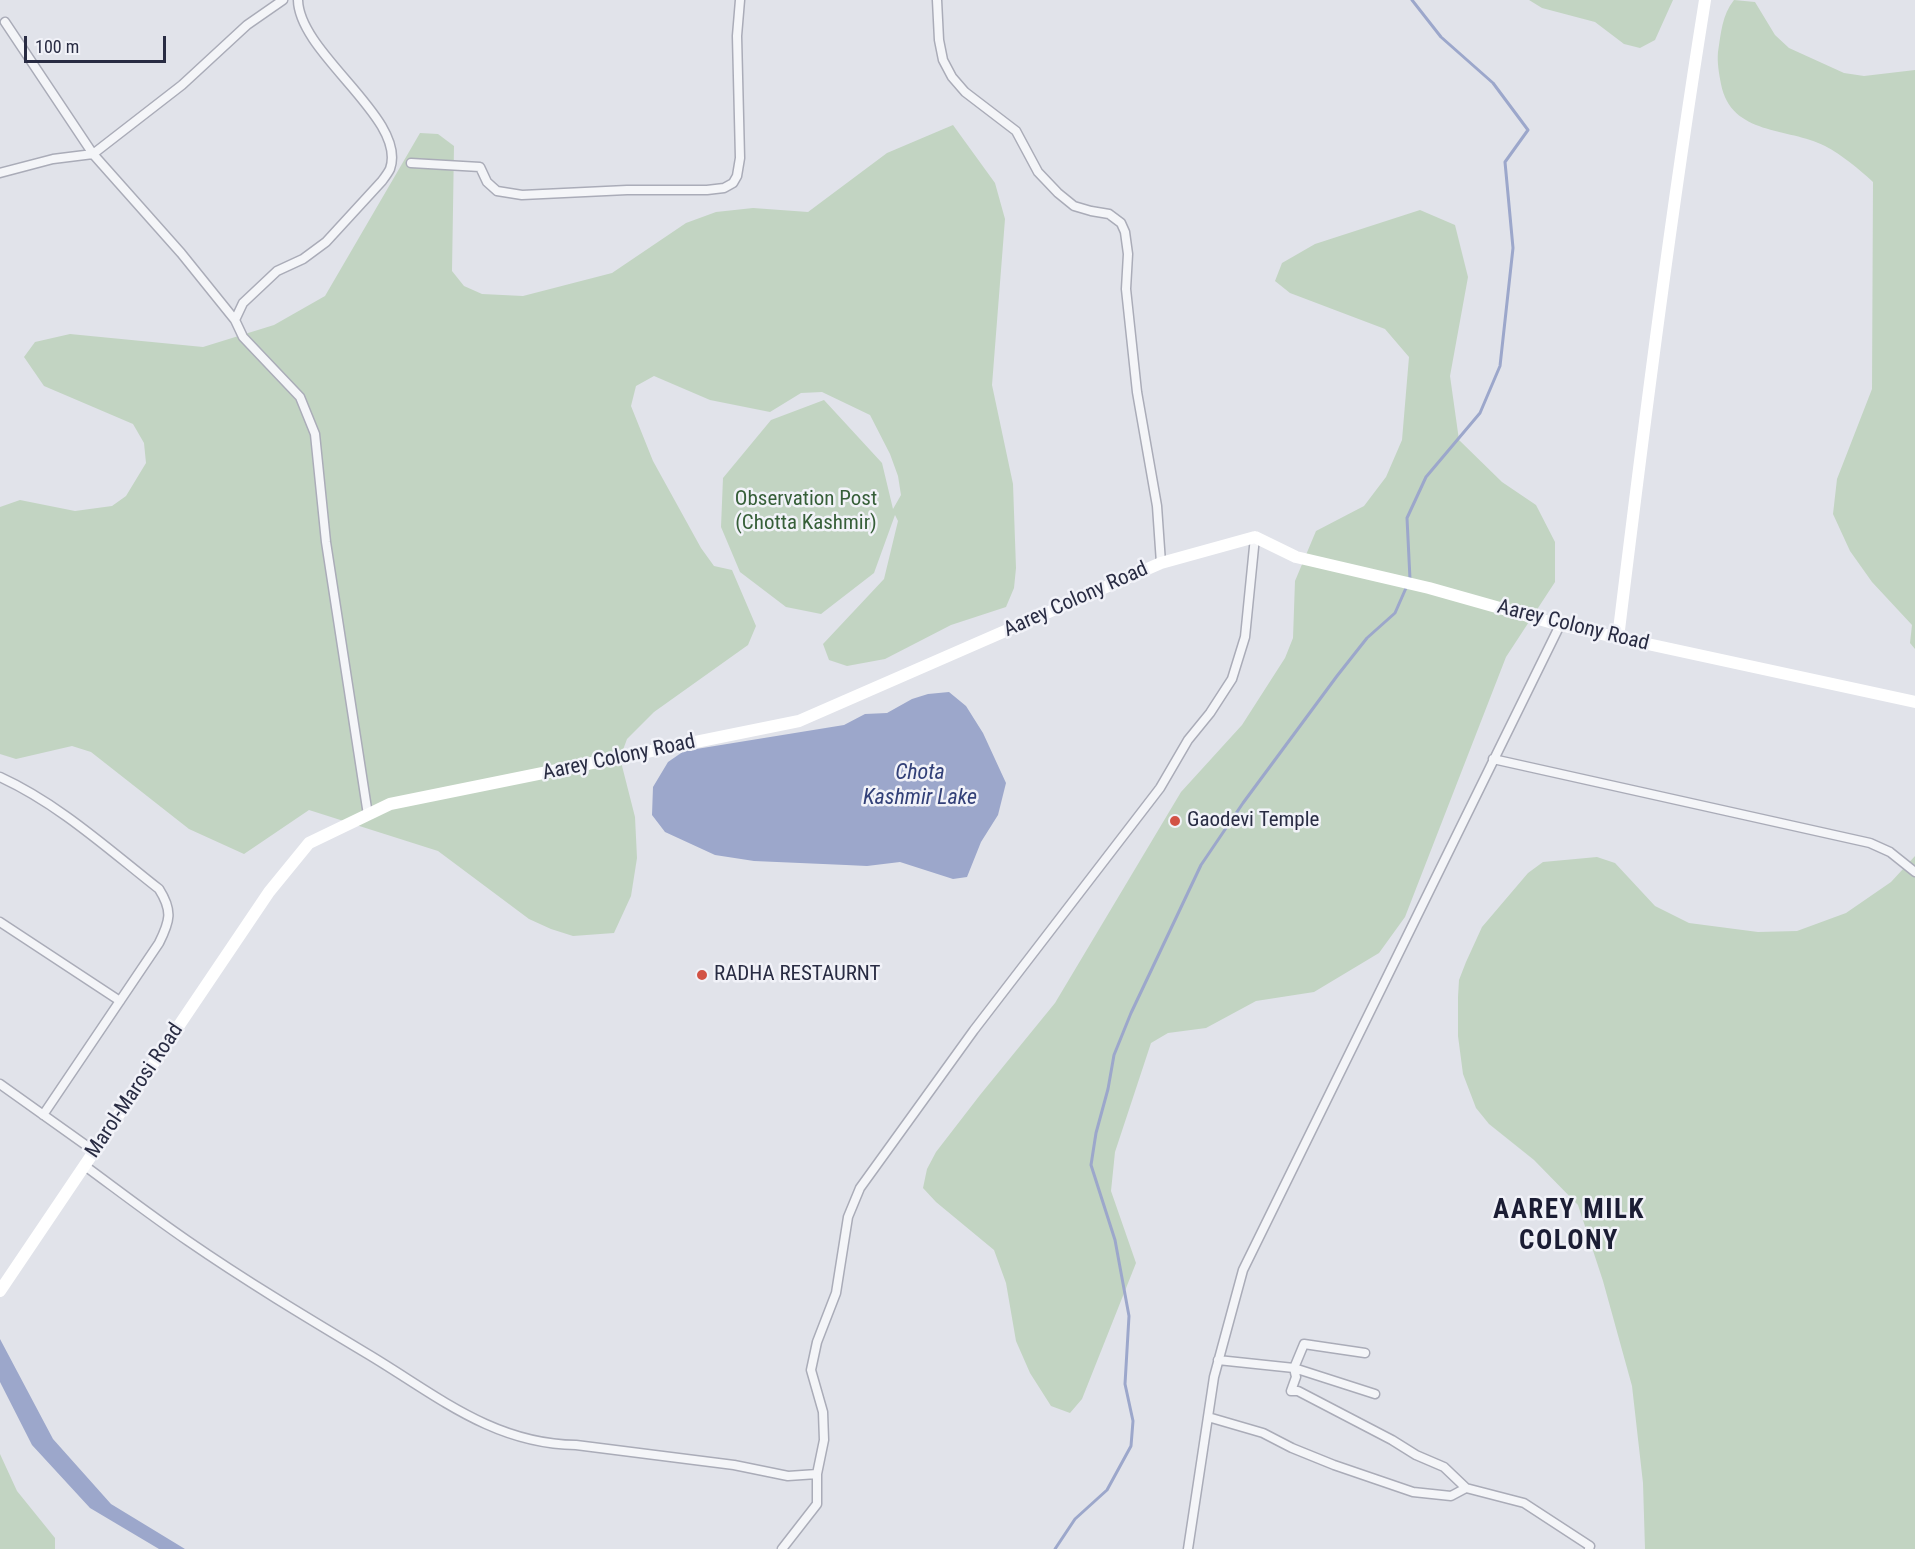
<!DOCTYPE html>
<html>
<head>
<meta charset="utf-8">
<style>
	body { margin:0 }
	#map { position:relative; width:1915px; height:1549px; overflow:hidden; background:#e1e3ea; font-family:"Roboto Condensed",sans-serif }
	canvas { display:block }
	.scale { position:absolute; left:24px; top:36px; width:142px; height:27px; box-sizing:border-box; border:3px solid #292c43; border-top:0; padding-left:8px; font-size:18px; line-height:21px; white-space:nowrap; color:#292c43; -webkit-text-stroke:4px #f1f2f8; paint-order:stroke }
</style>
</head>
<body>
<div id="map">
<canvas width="1915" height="1549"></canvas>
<div class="scale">100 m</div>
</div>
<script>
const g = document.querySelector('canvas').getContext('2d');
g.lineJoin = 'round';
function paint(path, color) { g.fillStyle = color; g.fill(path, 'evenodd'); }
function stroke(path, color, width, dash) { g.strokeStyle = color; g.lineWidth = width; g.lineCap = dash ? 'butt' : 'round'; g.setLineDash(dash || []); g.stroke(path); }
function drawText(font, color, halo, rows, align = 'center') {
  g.font = font + ' "Roboto Condensed",sans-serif'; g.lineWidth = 5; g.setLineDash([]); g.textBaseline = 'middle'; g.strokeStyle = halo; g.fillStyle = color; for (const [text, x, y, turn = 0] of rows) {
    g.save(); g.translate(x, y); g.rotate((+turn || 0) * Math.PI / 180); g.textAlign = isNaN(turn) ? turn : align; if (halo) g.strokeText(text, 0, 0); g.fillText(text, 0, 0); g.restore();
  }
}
paint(new Path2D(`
	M1529,0H1673L1655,40L1640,48L1624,44L1595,22L1542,8Z
	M1734,0L1755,2L1775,35L1789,48L1844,73L1864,76L1915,70V649L1910,643L1912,625L1872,582L1850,551L1833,514L1837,479L1872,389L1873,182C1859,169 1842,155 1825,146C1788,127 1731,136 1721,84C1719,73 1717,63 1718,52C1721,33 1722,15 1734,0Z
	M953,125L995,183L1005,219L992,385L1013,484L1016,568L1014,588L1006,607L951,625L885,659L847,666L829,660L823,644L884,579L898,521L895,515L874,573L821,614L786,607L740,572L721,527L723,478L771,420L824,400L882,463L893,509L901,495L898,476L890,454L870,415L822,392L801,393L770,412L710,400L654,376L636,386L631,406L653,461L701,548L714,566L732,570L756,626L748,645L654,712L627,739L620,758L635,817L637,858L631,896L614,933L573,936L551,929L529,919L438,851L309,810L244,854L189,829L91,752L72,746L16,759L0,754V507L20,500L75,511L112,506L126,496L146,463L144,443L133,424L44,386L24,357L35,342L70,334L203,347L274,325L325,296L420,133L438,134L454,146L452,271L464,286L482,294L523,296L612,273L686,223L716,212L753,208L808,212L887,153Z
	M1420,210L1455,225L1468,277L1450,376L1459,440L1502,482L1536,505L1555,542V582L1506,657L1405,917L1379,953L1314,992L1256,1001L1206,1028L1168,1033L1151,1043L1115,1152L1111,1191L1136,1263L1082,1399L1070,1413L1051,1406L1030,1373L1016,1341L1006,1283L994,1250L936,1202L923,1188L927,1169L936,1152L980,1095L1055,1003L1181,792L1242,725L1285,658L1293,638L1295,581L1316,531L1364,506L1386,477L1402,440L1409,357L1385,329L1290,293L1275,281L1282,263L1315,244Z
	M1915,856V1549H1645L1643,1483L1632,1386L1603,1281L1578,1205L1534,1160L1489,1124L1476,1108L1463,1074L1458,1036V997L1459,980L1466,962L1482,927L1528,873L1543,862L1597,857L1615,863L1655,906L1689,923L1758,932L1797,931L1846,913L1891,882Z
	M0,1454L17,1491L55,1538V1549H0Z`), '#c2d4c2');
paint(new Path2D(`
	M949,692L966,706L983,733L1006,783L998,815L981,842L967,877L953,879L900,862L867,866L846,865L754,861L715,855L665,832L652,815L653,787L668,762L684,751L844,725L865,714L887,713L912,699L928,694Z
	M0,1339L53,1439L111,1504L185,1549H159L90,1508L32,1445L0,1382Z`), '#9ca7cb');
stroke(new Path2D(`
	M1410,579L1407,518L1426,477L1480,413L1500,366L1513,248L1505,162L1528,130L1493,83L1441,37L1412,0
	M1055,1549L1075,1519L1107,1490L1131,1446L1133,1421L1125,1384L1129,1316L1115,1240L1091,1165L1096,1133L1108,1089L1114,1055L1131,1013L1201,865L1243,803L1337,676L1367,638L1395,613L1406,588`), '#9ca7cb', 3);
const street = new Path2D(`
	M937,0L939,40L943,60L952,77L965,92L1016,131L1038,172L1058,193L1074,206L1091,211L1109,214L1121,223L1125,232L1128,254L1126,289L1137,392L1157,506L1161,563
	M5,22L93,154L181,253L235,320L243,337L300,397L315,434L326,542L368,815
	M411,163L480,167L487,182L497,191L522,195L627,190H707L724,188L733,183L737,176L740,158L737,36L740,0
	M0,173L53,159L93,154L182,85L247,25L283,0
	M235,320L243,303L277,271L303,259L326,242L382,181C385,177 388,173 390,169C408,119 299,54 298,0
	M1493,759L1870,843L1890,852L1915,872
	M0,777C59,804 108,849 159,889C173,911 170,921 159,943L43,1115
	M0,922L120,1001
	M0,1084L94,1151
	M85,1166C119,1191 153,1217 188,1241C246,1281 306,1317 366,1353C435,1394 492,1444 576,1445L734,1465L788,1476L817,1474
	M1365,1353L1304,1344L1294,1368L1375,1394
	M1208,1417L1263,1433L1292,1448L1334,1465L1413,1492L1451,1496L1466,1488L1444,1467L1416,1455L1392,1440L1298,1391H1291L1296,1377L1294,1368L1218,1360
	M1466,1488L1524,1503L1590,1546L1589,1549
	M782,1549L817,1504V1474L824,1440L823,1412L811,1370L817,1342L836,1293L848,1217L860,1188L974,1030L1160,788L1188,740L1210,713L1232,679L1245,637L1255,537
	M1188,1549L1214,1377L1243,1270L1560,625`);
stroke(street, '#aaacb8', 11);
stroke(street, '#f4f5f8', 8);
stroke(new Path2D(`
	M1618,638C1644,425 1671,212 1705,0
	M0,1291L269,892L309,843L390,804L799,721L1161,563L1255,537L1296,557L1429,588L1560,625L1915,702`), '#fff', 12);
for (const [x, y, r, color] of [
	[1175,821,6,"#d25244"],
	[702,975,6,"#d25244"]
]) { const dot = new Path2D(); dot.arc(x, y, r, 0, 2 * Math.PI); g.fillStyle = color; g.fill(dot); stroke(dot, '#f1f2f8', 2); }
drawText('21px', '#365f38', '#f1f2f8', [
	["Observation Post",806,500],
	["(Chotta Kashmir)",806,524]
]);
drawText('21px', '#292c43', '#f1f2f8', [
	["Aarey Colony Road",1076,600,-24],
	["Aarey Colony Road",1573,626,14],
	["Aarey Colony Road",619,758,-12],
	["Marol-Marosi Road",135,1091,-56]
]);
drawText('21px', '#292c43', '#f1f2f8', [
	["Gaodevi Temple",1187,821],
	["RADHA RESTAURNT",714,975]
], 'left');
drawText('italic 22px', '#324078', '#f1f2f8', [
	["Chota",920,773],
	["Kashmir Lake",920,798]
]);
g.letterSpacing = '1.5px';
drawText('bold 27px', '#1b1d34', '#f1f2f8', [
	["AAREY MILK",1569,1211],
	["COLONY",1569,1242]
]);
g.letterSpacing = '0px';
</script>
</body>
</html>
